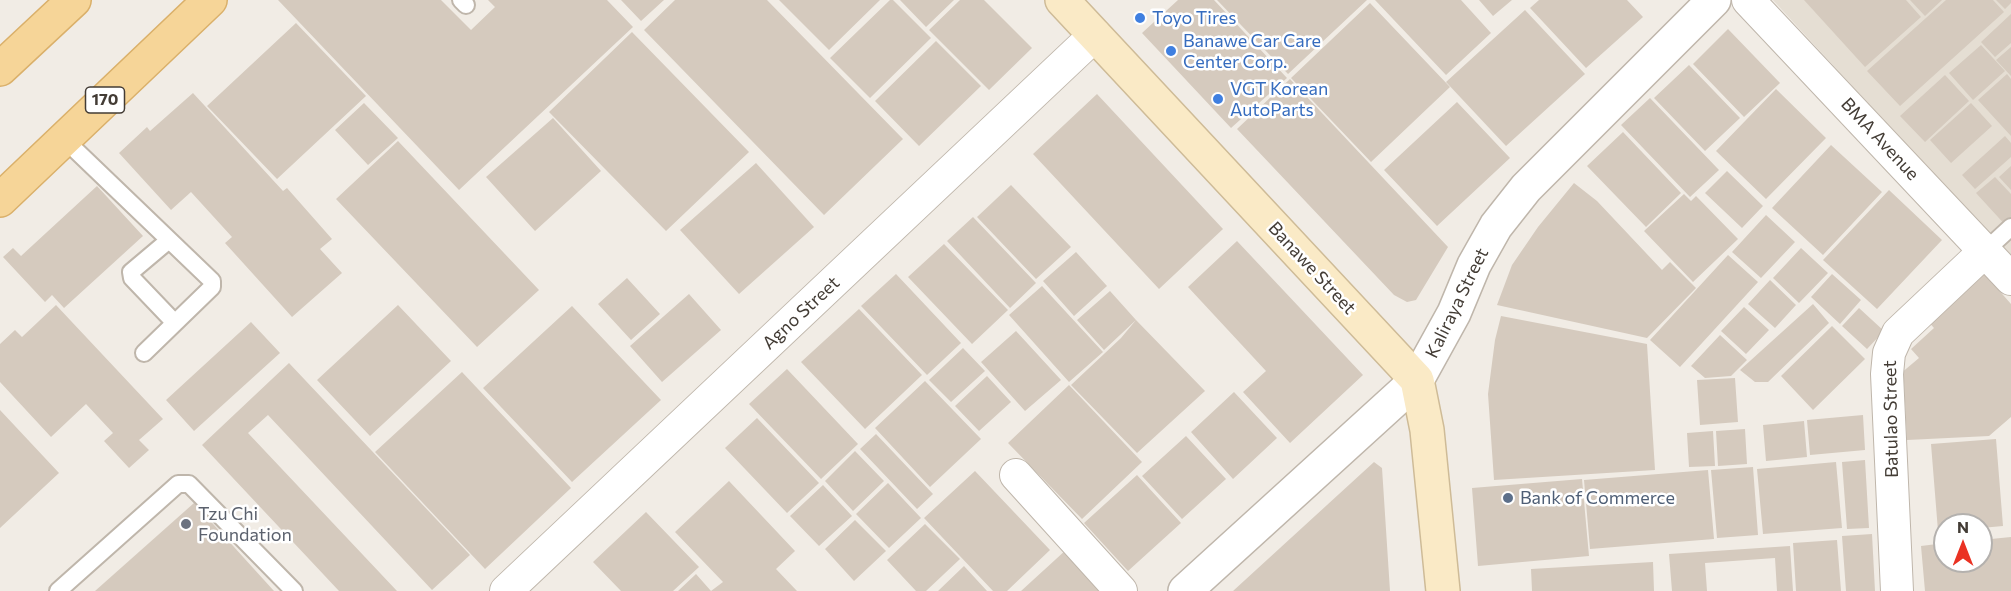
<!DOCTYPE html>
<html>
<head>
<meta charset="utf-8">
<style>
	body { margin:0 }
	#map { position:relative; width:2011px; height:591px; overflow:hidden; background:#f1ece5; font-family:Commissioner,sans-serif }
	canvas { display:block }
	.north { position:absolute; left:1933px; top:513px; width:60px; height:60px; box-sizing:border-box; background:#fff; border:2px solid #b4b1ae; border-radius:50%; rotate:0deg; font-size:16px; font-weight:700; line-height:24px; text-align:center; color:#433c35 }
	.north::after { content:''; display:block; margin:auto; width:21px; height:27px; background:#ea3223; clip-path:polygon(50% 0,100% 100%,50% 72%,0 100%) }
</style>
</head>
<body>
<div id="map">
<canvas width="2011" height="591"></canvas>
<div class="north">N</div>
</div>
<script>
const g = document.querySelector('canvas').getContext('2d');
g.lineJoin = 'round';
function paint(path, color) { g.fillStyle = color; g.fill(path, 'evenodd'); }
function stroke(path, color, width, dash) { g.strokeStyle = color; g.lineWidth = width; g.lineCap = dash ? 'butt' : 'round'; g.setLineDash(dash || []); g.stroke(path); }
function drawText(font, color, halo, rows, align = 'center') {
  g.font = font + ' Commissioner,sans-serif'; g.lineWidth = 5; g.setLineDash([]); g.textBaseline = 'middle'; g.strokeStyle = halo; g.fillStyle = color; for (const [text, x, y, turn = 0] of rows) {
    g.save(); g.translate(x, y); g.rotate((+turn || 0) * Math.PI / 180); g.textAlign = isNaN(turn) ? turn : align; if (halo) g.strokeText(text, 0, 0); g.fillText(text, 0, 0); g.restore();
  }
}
paint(new Path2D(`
	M1773,0H2011V259Z`), '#e5ded3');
paint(new Path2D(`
	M278,0H441L471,30L495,7L488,0H607L633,27L459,190Z
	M621,0H664L641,21Z
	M675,0H767L903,139L824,215L644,30Z
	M779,0H880L829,50Z
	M890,0H893L931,38L870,98L830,58Z
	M900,0H954L926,27Z
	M960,0H984L1032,48L989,90L929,30Z
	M1178,0H1214L1287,78L1231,128L1142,33Z
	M1217,0H1367L1288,74Z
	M1375,0H1461L1491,33L1446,75Z
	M1479,0H1512L1493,16Z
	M1539,0H1627L1643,17L1586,68L1530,8Z
	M1804,0H1906L1921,17L1865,67Z
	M1910,0H1942L1925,16Z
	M1946,0H1993L2004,12L1900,106L1867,71Z
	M1996,0H2011V3L2005,9Z
	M1370,3L1450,87L1371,162L1291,78Z
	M1525,10L1585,74L1506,146L1446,82Z
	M2011,14V43L1995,57L1981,42Z
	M296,23L366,96L277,179L207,106Z
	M1728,29L1780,83L1744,117L1693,64Z
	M632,32L749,152L666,231L549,112Z
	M936,41L981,86L919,146L875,101Z
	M1981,45L2005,71L1973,100L1949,73Z
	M2011,47V76L1996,60Z
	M1689,65L1740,118L1705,151L1654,98Z
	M2007,74L2011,79V136L1978,100Z
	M1945,75L1969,101L1925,142L1900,116Z
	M1290,79L1448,247L1416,300L1407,302L1394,295L1237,129Z
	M1776,89L1826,138L1766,199L1716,151Z
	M193,93L283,191L287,188L332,239L320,249L342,273L292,317L225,243L232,237L191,192L171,210L119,153L147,127L150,131Z
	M1097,94L1223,229L1159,289L1033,154Z
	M1650,98L1719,170L1690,197L1621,125Z
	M1457,102L1510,158L1437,226L1384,170Z
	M364,103L398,138L368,165L335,130Z
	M1971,103L1992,126L1951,163L1930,140Z
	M553,118L601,171L535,231L486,177Z
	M1623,132L1681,193L1646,227L1587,166Z
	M2005,136L2011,143V157L1975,189L1962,175Z
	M398,141L539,290L477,347L336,199Z
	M1831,145L1882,192L1823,255L1772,208Z
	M756,163L814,227L739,294L680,230Z
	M2011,166V190L1999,177Z
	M1727,171L1763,206L1742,228L1705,193Z
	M1995,177L2011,194V227L2009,229L1976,193Z
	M1574,183L1597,201L1662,270L1670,262L1696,288L1647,338L1497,305L1512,265L1538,227Z
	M1011,185L1071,247L1036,279L977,217Z
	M97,186L143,236L64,308L52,295L45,302L3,257L13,248L21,256Z
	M1889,190L1942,240L1877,309L1823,260Z
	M1684,194L1691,201L1696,196L1738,239L1693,282L1644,231Z
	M1766,215L1795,242L1761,278L1732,252Z
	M973,217L1036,283L1010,308L947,241Z
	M1237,241L1363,375L1290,443L1243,392L1266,371L1188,287Z
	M944,244L1008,310L972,344L908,277Z
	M1801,248L1828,273L1799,303L1773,278Z
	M1076,252L1107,286L1074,316L1043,281Z
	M1728,255L1758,282L1680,367L1650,340Z
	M1982,271L2011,304V417L1989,436L1907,440L1904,382L1900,374L1919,358L1911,349L1934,328L1926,319Z
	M896,274L961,343L927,375L861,306Z
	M1832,274L1861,300L1840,324L1811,297Z
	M627,278L660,314L631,340L598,304Z
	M1770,280L1796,305L1775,328L1748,304Z
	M1042,286L1103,352L1069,382L1009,315Z
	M1110,291L1136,320L1104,350L1077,320Z
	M689,294L721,330L662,382L630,346Z
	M1813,304L1829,323L1768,382H1755L1740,370Z
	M56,305L163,419L139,440L149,450L129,468L104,441L113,433L86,404L51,437L0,382V344L15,330L22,337Z
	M398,305L451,361L370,436L317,380Z
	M572,306L661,400L572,482L483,388Z
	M1744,307L1769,330L1746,354L1721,331Z
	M1859,308L1884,331L1867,349L1842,326Z
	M859,309L922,375L865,429L801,362Z
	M1501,316L1647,344L1655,470L1494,480L1488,394L1495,340Z
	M1136,320L1205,391L1137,453L1071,385L1121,338Z
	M251,322L280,353L194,431L166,400Z
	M1832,326L1865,359L1813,410L1781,376Z
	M1016,331L1061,380L1025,411L981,362Z
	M1720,335L1747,360L1731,376L1705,378L1691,366Z
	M963,348L985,371L951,402L929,380Z
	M289,363L470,555L432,590L268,415L248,433L397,591H339L202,445Z
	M787,369L858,444L821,479L749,404Z
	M462,372L571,488L485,569L375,452Z
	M987,376L1011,402L979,431L955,406Z
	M1735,378L1738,422L1700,425L1697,380Z
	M925,381L981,439L930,487L875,428Z
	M1069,385L1142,462L1082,519L1008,443Z
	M1234,392L1277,438L1233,479L1191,432Z
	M0,410L59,473L0,528Z
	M1863,415L1865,450L1810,455L1807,420Z
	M757,418L819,483L787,513L725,448Z
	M1804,421L1807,457L1766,461L1763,425Z
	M1745,429L1747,464L1718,466L1716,431Z
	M1713,431L1715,466L1689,467L1687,433Z
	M876,434L933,494L917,509L860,449Z
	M1186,436L1226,479L1182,519L1142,476Z
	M1996,439L2003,526L1981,528V525H1945V531H1938L1931,444Z
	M855,451L884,481L853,511L825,481Z
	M1865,460L1869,528L1847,529L1842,462Z
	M1374,462L1382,468L1390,591H1233Z
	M1836,462L1842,528L1763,534L1757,469Z
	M1753,467L1758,535L1717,538L1711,470Z
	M1708,470L1714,539L1590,549L1584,480Z
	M975,471L1050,550L1007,591H993L924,518Z
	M1137,475L1181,523L1128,571L1084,523Z
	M1582,479L1589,556L1478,566L1472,488Z
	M729,481L795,551L776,569L797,591H678L696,574L711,591L723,582L675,532Z
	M888,483L921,518L889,548L856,514Z
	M823,485L852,516L819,546L790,516Z
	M194,503L274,591H95Z
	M646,512L699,567L673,591H621L593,562Z
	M855,520L886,551L854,581L825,549Z
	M925,524L960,559L926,591H916L887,560Z
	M1872,534L1875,591H1846L1842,536Z
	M2011,537V591H1925L1921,546L1945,543V561H1981V540Z
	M1837,540L1841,591H1796L1793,543Z
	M1790,546L1793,591H1777L1775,558L1705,563L1707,591H1672L1669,554Z
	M1067,549L1103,587L1099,591H1021Z
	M1653,562L1654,591H1532L1531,569Z
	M964,566L987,591H938Z`), '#d5cabe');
const service = new Path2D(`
	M461,0L466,5
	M64,139L212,281V287L144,353
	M169,240L131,272L132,278L175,323
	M1985,251L2011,227
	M58,591L178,484H189L294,591`);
const minor = new Path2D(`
	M1748,0L2011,279
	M1016,475L1121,591
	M506,591L1095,35
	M1897,591L1887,374L1889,353L1898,333L1985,251`);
const tertiary = new Path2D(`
	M1185,591L1417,380L1454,313L1474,265L1496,226L1526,188L1714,0`);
const secondary = new Path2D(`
	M1062,0L1417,380L1427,430L1443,591`);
const primary = new Path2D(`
	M0,69L74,0
	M0,200L210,0`);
stroke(service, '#bfb6ab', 20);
stroke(minor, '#bfb6ab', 34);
stroke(tertiary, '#bfb6ab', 36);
stroke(secondary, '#cebb97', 36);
stroke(primary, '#dab06a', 36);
stroke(service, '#fff', 16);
stroke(minor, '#fff', 32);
stroke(tertiary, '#fff', 33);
stroke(secondary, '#faeac6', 33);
stroke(primary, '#f6d598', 33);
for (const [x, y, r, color] of [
	[1140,18,6,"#3f7fe0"],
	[1171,51,6,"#3f7fe0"],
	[1218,99,6,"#3f7fe0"],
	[1508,498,6,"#5c6f8a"],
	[186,524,6,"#6b7280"]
]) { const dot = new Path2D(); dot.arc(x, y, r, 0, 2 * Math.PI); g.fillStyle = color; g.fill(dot); stroke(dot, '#fff', 2); }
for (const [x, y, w] of [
	[105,100,39]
]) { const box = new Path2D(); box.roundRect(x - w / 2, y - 13, w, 26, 4.5); g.fillStyle = '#fff'; g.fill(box); stroke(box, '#433c35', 1.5); }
drawText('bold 16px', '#433c35', null, [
	["170",105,100]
]);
drawText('18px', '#366cbe', '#fff', [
	["Toyo Tires",1152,18],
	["Banawe Car Care",1183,41],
	["Center Corp.",1183,62],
	["VGT Korean",1230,89],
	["AutoParts",1230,110]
], 'left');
drawText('18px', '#433c35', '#fff', [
	["BMA Avenue",1880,139,47],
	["Banawe Street",1312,268,47],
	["Kaliraya Street",1457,303,-64],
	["Agno Street",801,313,-43],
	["Batulao Street",1891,419,-91]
]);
drawText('18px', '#4e5e75', '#fff', [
	["Bank of Commerce",1520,498]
], 'left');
drawText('18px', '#5b616d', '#fff', [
	["Tzu Chi",198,514],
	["Foundation",198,535]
], 'left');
</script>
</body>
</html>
